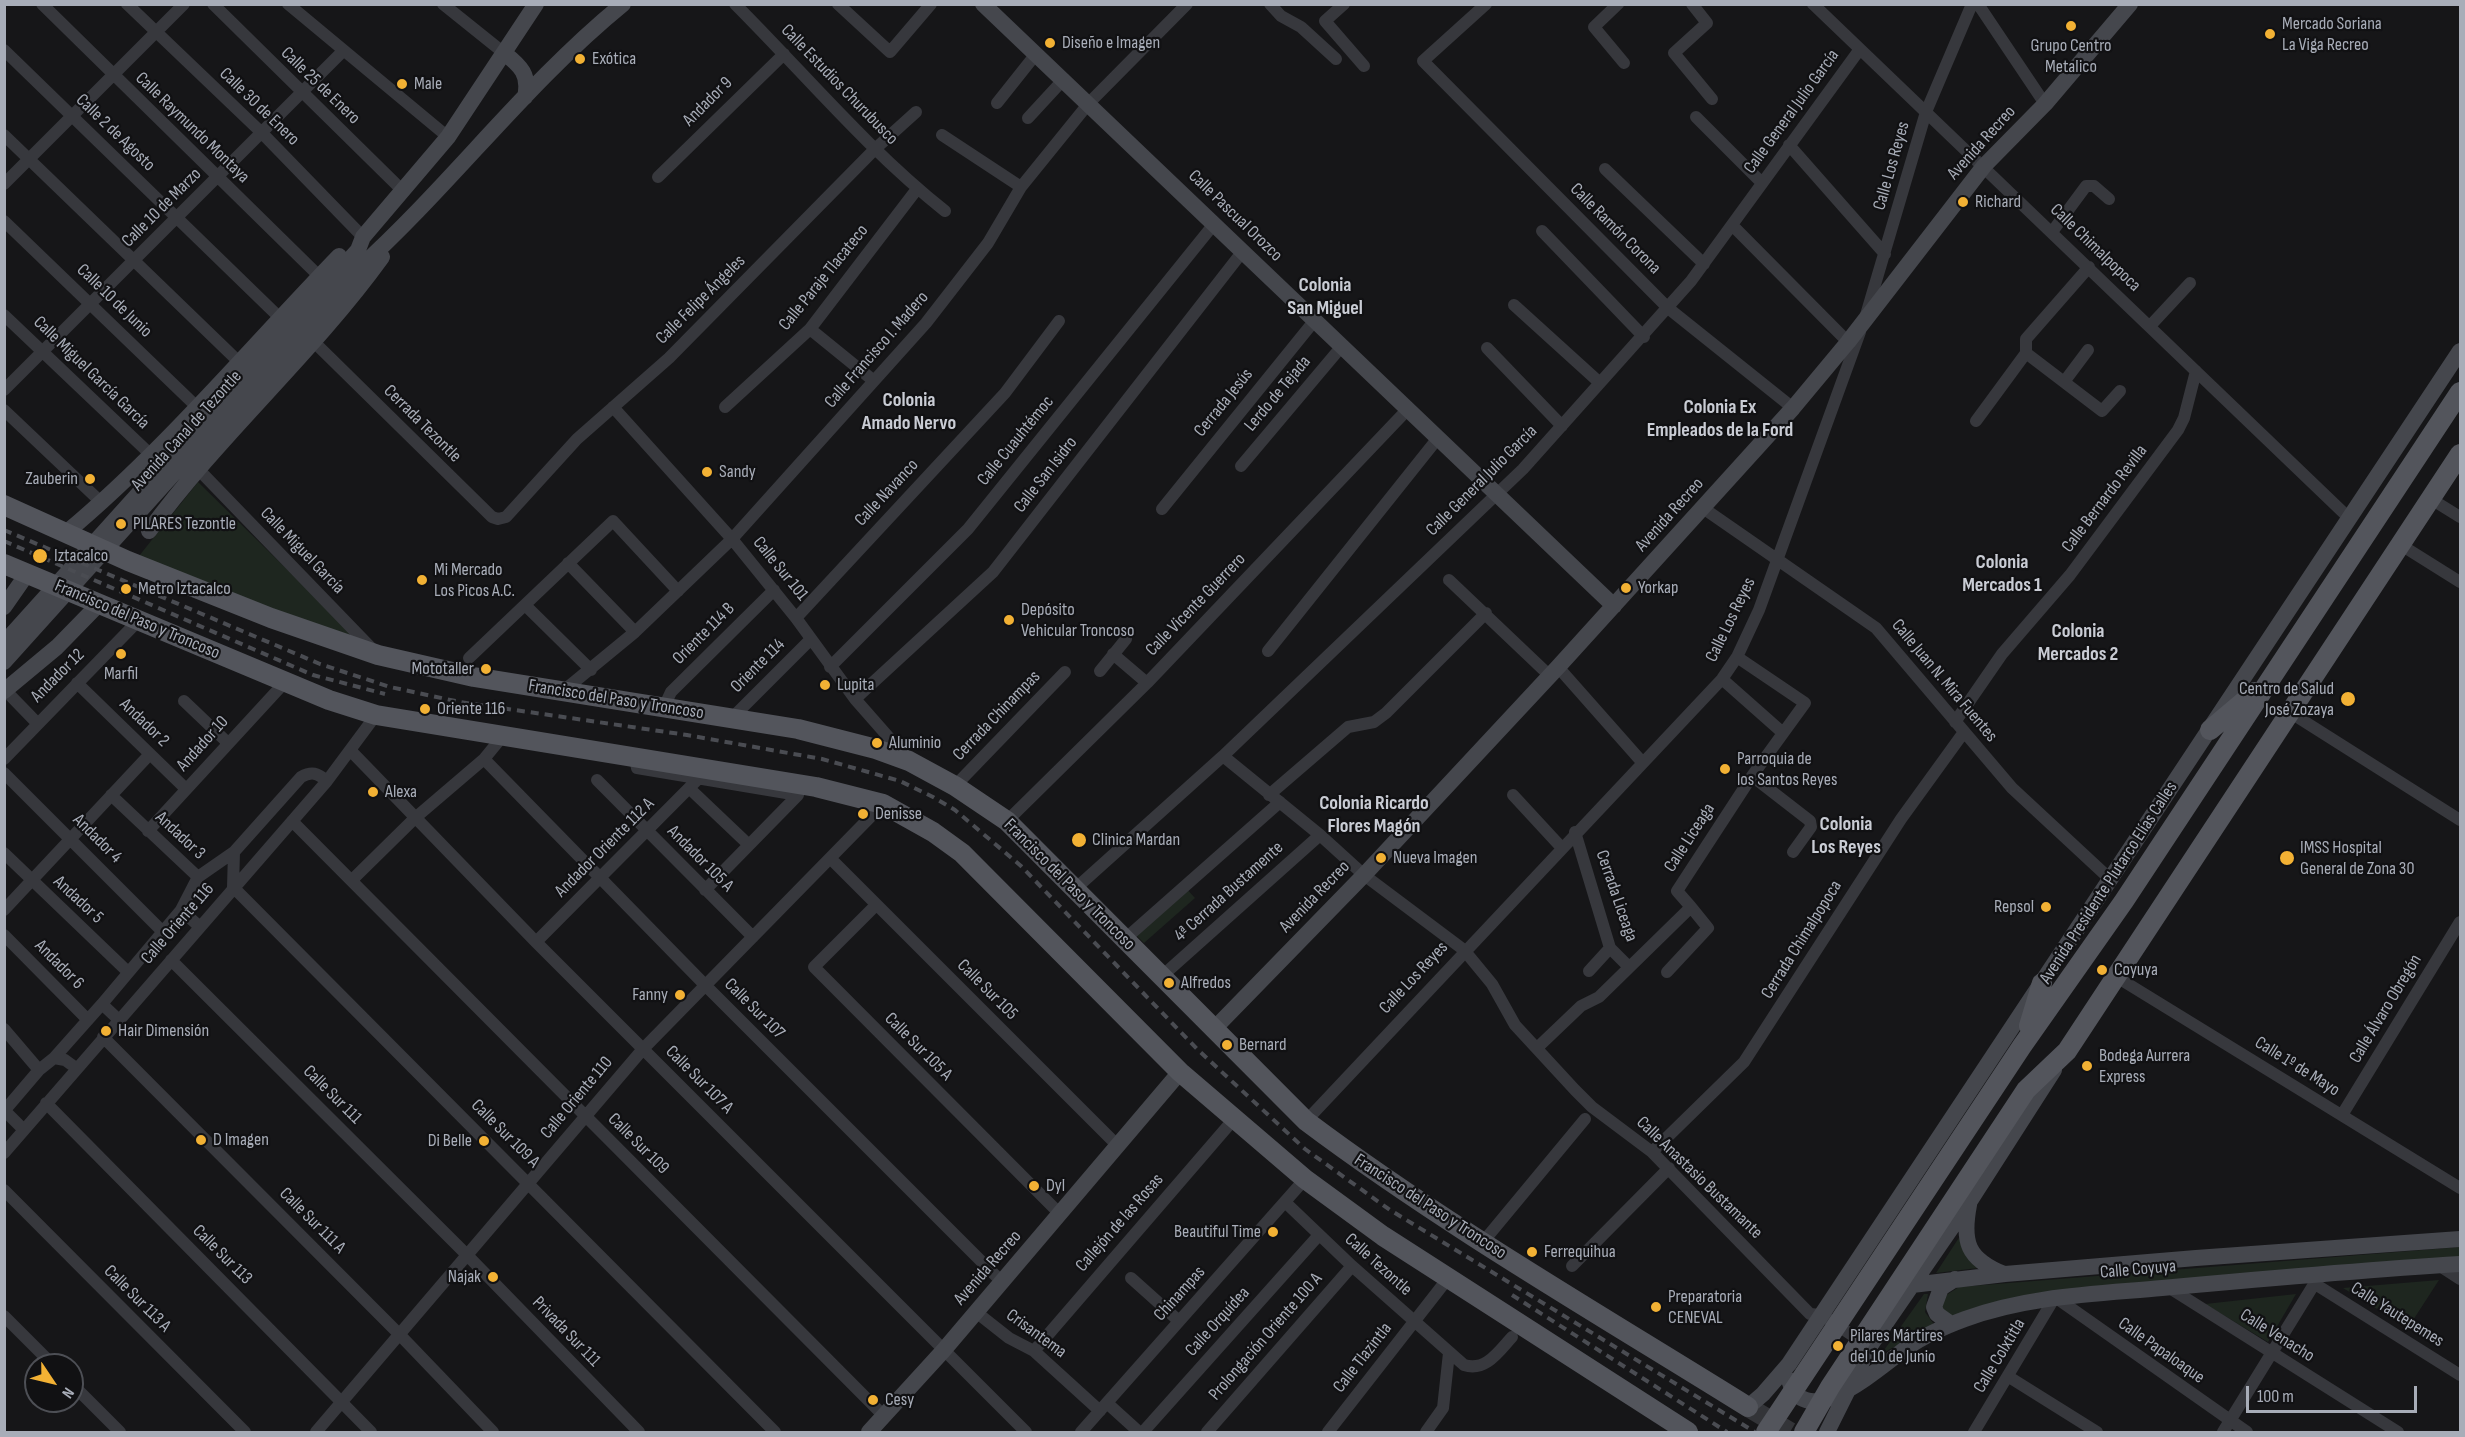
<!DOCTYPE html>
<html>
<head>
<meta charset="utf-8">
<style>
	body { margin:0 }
	#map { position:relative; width:2465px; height:1437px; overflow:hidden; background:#161618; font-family:"Sofia Sans Condensed",sans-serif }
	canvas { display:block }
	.frame { position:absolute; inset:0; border:6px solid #a8adb8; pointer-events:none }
	.north { position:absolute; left:24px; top:1353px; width:60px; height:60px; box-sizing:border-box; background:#111113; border:2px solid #4d4f55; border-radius:50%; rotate:125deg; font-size:16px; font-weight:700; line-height:24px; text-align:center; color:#a8adb8 }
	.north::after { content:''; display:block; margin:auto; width:21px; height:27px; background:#f2b134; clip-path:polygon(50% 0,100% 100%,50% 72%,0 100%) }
	.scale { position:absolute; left:2246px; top:1386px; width:171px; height:27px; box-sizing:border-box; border:3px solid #a8adb8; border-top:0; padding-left:8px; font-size:18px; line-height:21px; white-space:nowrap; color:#a8adb8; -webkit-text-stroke:4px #111113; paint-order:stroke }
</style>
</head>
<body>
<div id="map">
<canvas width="2465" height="1437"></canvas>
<div class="frame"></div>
<div class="north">N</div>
<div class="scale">100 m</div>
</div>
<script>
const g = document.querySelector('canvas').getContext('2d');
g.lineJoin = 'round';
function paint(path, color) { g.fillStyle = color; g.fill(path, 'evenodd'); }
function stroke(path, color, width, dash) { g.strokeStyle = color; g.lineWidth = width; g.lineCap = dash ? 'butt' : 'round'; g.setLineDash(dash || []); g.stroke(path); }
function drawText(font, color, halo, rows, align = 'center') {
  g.font = font + ' "Sofia Sans Condensed",sans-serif'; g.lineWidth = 4.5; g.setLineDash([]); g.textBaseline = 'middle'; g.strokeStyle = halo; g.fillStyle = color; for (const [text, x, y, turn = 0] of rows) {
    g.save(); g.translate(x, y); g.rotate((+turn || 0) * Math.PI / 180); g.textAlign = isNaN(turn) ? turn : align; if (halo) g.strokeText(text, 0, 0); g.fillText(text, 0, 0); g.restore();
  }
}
paint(new Path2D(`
	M198,482L368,649L135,561Z
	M1185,887L1195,898L1144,943L1135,934Z
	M1962,1233L1978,1268L1936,1273Z
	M2460,1247V1259L1955,1316L1942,1313L1940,1299L1959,1287Z
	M2439,1280L2408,1328L2343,1288Z
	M1924,1294H1928L1925,1312L1936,1327L1882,1353Z
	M2296,1294L2268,1342L2205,1304Z`), '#1e261f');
stroke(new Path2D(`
	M1748,1407L1790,1432`), '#333438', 20, [20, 10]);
stroke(new Path2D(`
	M42,4L319,276
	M127,4L262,133L363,237
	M213,4L403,191
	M288,4L448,137
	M443,4L504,53
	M735,4C804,73 868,150 945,211
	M838,4L890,52L931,4
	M1270,4L1281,16L1301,27L1336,59
	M1344,4L1325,21L1364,66
	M1486,4L1423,61L1668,308L1793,408
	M1618,4L1594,27L1624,63
	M1692,4L1707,23L1674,53L1712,99
	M1813,4L2350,519
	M1978,4L2045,104
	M4,50L279,317
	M997,103L1036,54
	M1696,117L1762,183
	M1028,118L1064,79
	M4,135L238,361
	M942,135L1021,187
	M1789,145L1885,254
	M1605,169L1704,264
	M658,177L784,54
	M4,184L184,4
	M4,221L197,407
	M1732,225L1848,342
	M1542,231L1644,337
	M2052,232L2086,186H2094L2109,199
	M1514,305L1600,383
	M4,315L169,472
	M1866,315L1926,112L1972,4
	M2150,326L2190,283
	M810,329L874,381
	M312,340L492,517L498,519L506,517L577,439L669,358L875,149L916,112
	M1487,348L1562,426
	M2026,353L2102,411L2120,391
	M2026,353V339L2089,267
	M2064,382L2088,350
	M4,390L343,51
	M613,407L732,539L796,618L855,699L906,757
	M725,407L810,329L917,189
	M4,410L102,503
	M1976,421L2026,353
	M1241,466L1342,346
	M201,472L375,652
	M2431,499L2460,517
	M1703,508L1876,628L2012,788L2110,879
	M1162,509L1315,320
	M2401,545L2460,582
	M568,563L635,632
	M1449,580L1550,676
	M525,605L591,670
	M796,618L1005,393L1059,321
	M1268,651L1438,438
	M1113,654L1147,683
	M469,658L613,521L678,591
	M830,667L968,529L1214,224
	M1558,667L1642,762
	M1100,671L1126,639
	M1722,679L1783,733
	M77,683L186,789
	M4,689L37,723
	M562,692L635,632L732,539L926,323L988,243L1021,187L1089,103L1187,4
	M855,699L993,572L1243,251
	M184,701L228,743
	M664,707L671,692L774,590
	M2291,713L2460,820
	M730,720L811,639
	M1955,722L2002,654L2070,575L2178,430L2184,418L2196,371
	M350,750L536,942L1026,1432
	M1223,756L1320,835L1364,875L1464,950L1492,984L1515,1025L1575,1090L1592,1107L1652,1152L1810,1314L1822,1315L1864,1343
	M635,758L637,768L798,795
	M4,759L138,621
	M484,759L705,985L1001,1281
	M4,773L163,932
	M1752,776L1810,821L1811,827L1793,852
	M597,780L753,937
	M955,786L1065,672
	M689,788L749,845
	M111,795L198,877L181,910
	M1269,795L1348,727L1374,722L1386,713L1486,613
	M1513,795L1561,847
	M292,821L884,1416
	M1007,821L1147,683L1407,410
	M148,831L286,681
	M1575,832L1610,948L1629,967
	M234,852L233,887L775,1432
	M4,853L128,972
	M830,858L1118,1146
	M198,877L234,852L301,777C312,771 317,773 327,781
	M352,880L415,818L484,759L502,737
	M1075,889L1223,756L1523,469L1691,281L1860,49
	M705,890L798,795
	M876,905L814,967L1060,1214
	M4,910L150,754
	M4,935L88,1020
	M1125,939L1280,802
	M536,942L698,779
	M171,960L468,1256L639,1432
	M1589,971L1610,948
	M1667,972L1708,928L1691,907
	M2115,976L2460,1188
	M1161,977L1320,835
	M119,1020L102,1004L181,910L200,927
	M4,1029L39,1070
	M103,1037L399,1334L493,1432
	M1537,1048L1581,1006L1599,997L1691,907L1677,891L1752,776L1805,703L1737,657
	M54,1058L102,1004
	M46,1103L371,1432
	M4,1110L24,1130
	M4,1111L39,1070L54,1058L65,1060L76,1068
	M2342,1115L2460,922
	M1306,1121L1722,679L1737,657L1759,610L1860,332
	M1652,1152L1744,1062L1901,819L1964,732
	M4,1153L327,781L376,715
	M4,1190L245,1432
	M1285,1202L1352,1266L1464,1365C1486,1372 1499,1351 1512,1337
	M1483,1242L1585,1119
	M1572,1266L1669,1168
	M2440,1266L2460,1279
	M1131,1278L1179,1321
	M2315,1284L2460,1375
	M2168,1287L2398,1432
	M976,1312L1009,1338L1034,1351L1100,1411
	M4,1316L53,1365
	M1034,1351L1234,1119
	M2009,1377L2097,1432
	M72,1384L120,1432
	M1107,1403L1139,1432
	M316,1432L643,1049L883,804
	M1081,1432L1305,1179
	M1143,1432L1319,1235
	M1207,1432L1352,1266
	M1328,1432L1449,1277
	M1426,1432L1443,1408L1449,1353
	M1974,1432L2055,1297L2247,1432
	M2223,1432L2321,1273`), '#37383d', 12);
stroke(new Path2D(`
	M983,4L1614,606
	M504,53C521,66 530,75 525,97
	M149,531C220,434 312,354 382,257
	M67,532C166,449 249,349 339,256
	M4,607L27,574
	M4,643L358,250L363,237L448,137L536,4
	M4,662L358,269C451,185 526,83 623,4
	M4,691L57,647L99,604
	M1213,1030L1364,875L1558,667L1793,408L1848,342L1984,166L2045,104L2130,4
	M1969,1205C1962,1242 1967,1259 2004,1274
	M1912,1285L2005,1274L2196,1258L2460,1239
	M1951,1324L1937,1314L1934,1307L1941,1288L1955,1279
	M1789,1380C1806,1437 1884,1363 1908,1347C1925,1335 1946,1326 1965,1319C2027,1296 2096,1294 2162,1288C2261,1279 2361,1270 2460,1264
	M1748,1407L1763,1394L1789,1364L2460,351
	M869,1432L943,1351L1180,1072
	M1827,1432L1870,1346L1970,1201L2054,1070`), '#45474d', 16);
stroke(new Path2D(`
	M4,505L128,561L271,618L378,655L474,677L798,729L876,749L909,761L955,786L1007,821L1306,1121C1446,1226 1599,1314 1748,1407
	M4,564L329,700L376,715L816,787L883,804L933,832L962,853L1180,1072L1305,1179L1383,1236L1688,1432
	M2210,730L2255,692
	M2029,1026L2042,983
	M1766,1432L2022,1046L2124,901L2460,392
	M1804,1432L1830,1387L2026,1090L2067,1051L2460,454`), '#53555c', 20);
stroke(new Path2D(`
	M4,530L320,664L390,687L460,702L687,735L822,759L900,781L933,797L955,810L1021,866L1197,1049L1305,1149L1390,1210L1755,1432
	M4,541L313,675L385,694
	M1512,1295L1727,1432`), '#4a4c52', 4, [8, 6]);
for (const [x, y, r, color] of [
	[2071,26,6,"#f2b134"],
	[2270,34,6,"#f2b134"],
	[1050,43,6,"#f2b134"],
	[580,59,6,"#f2b134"],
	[402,84,6,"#f2b134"],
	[1963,202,6,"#f2b134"],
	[707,472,6,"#f2b134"],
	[90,479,6,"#f2b134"],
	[121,524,6,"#f2b134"],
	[40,556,8,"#f2b134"],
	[422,580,6,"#f2b134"],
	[1626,588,6,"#f2b134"],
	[126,589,6,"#f2b134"],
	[1009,620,6,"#f2b134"],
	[121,654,6,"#f2b134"],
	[486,669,6,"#f2b134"],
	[825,685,6,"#f2b134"],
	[2348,699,8,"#f2b134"],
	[425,709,6,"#f2b134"],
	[877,743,6,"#f2b134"],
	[1725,769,6,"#f2b134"],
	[373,792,6,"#f2b134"],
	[863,814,6,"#f2b134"],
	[1079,840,8,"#f2b134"],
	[1381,858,6,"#f2b134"],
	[2287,858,8,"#f2b134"],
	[2046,907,6,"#f2b134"],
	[2102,970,6,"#f2b134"],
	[1169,983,6,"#f2b134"],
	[680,995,6,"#f2b134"],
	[106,1031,6,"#f2b134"],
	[1227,1045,6,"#f2b134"],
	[2087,1066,6,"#f2b134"],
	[201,1140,6,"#f2b134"],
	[484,1141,6,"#f2b134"],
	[1034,1186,6,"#f2b134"],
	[1273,1232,6,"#f2b134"],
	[1532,1252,6,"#f2b134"],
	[493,1277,6,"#f2b134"],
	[1656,1307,6,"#f2b134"],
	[1838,1346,6,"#f2b134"],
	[873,1400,6,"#f2b134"]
]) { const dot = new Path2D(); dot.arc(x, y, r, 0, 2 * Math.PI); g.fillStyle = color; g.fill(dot); stroke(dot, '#111113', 2); }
drawText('18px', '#a8adb8', '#111113', [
	["Mercado Soriana",2282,24],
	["La Viga Recreo",2282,45],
	["Diseño e Imagen",1062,43],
	["Grupo Centro",2071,46,"center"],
	["Metalico",2071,67,"center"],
	["Exótica",592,59],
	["Male",414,84],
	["Richard",1975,202],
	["Sandy",719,472],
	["Zauberin",78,479,"right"],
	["PILARES Tezontle",133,524],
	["Iztacalco",54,556],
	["Mi Mercado",434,570],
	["Los Picos A.C.",434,591],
	["Yorkap",1638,588],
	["Metro Iztacalco",138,589],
	["Depósito",1021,610],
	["Vehicular Troncoso",1021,631],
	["Mototaller",474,669,"right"],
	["Marfil",121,674,"center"],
	["Lupita",837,685],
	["Centro de Salud",2334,689,"right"],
	["José Zozaya",2334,710,"right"],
	["Oriente 116",437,709],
	["Aluminio",889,743],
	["Parroquia de",1737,759],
	["los Santos Reyes",1737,780],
	["Alexa",385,792],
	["Denisse",875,814],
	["Clinica Mardan",1092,840],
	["IMSS Hospital",2300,848],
	["General de Zona 30",2300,869],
	["Nueva Imagen",1393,858],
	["Repsol",2034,907,"right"],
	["Coyuya",2114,970],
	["Alfredos",1181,983],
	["Fanny",668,995,"right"],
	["Hair Dimensión",118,1031],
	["Bernard",1239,1045],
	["Bodega Aurrera",2099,1056],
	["Express",2099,1077],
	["D Imagen",213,1140],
	["Di Belle",472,1141,"right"],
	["Dyl",1046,1186],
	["Beautiful Time",1261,1232,"right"],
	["Ferrequihua",1544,1252],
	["Najak",481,1277,"right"],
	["Preparatoria",1668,1297],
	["CENEVAL",1668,1318],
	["Pilares Mártires",1850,1336],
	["del 10 de Junio",1850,1357],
	["Cesy",885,1400]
], 'left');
drawText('18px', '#a8adb8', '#111113', [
	["Calle Estudios Churubusco",839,85,46],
	["Calle 25 de Enero",320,86,44],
	["Andador 9",708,102,-45],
	["Calle 30 de Enero",259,107,44],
	["Calle General Julio García",1792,112,-54],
	["Calle Raymundo Montaya",192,128,44],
	["Calle 2 de Agosto",115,133,44],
	["Avenida Recreo",1982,143,-48],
	["Calle Los Reyes",1892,166,-74],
	["Calle 10 de Marzo",162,208,-45],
	["Calle Pascual Orozco",1235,216,44],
	["Calle Ramón Corona",1615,229,45],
	["Calle Chimalpopoca",2095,248,44],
	["Calle Paraje Tlacateco",824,278,-51],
	["Calle Felipe Ángeles",701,300,-45],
	["Calle 10 de Junio",114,301,44],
	["Calle Francisco I. Madero",877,350,-49],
	["Calle Miguel García García",91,373,44],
	["Lerdo de Tejada",1278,394,-50],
	["Cerrada Jesús",1224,403,-51],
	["Cerrada Tezontle",422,424,45],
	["Avenida Canal de Tezontle",187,431,-48],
	["Calle Cuauhtémoc",1016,441,-51],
	["Calle San Isidro",1046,475,-52],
	["Calle General Julio García",1482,481,-45],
	["Calle Navanco",887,493,-47],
	["Calle Bernardo Revilla",2105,499,-53],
	["Avenida Recreo",1670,515,-48],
	["Calle Miguel García",302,551,46],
	["Calle Sur 101",780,569,51],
	["Calle Vicente Guerrero",1196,605,-46],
	["Francisco del Paso y Troncoso",137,620,23],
	["Calle Los Reyes",1731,620,-64],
	["Oriente 114 B",704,634,-45],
	["Oriente 114",758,666,-45],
	["Andador 12",58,676,-45],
	["Calle Juan N. Mira Fuentes",1944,681,50],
	["Francisco del Paso y Troncoso",616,700,9],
	["Cerrada Chinampas",997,716,-46],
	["Andador 2",144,723,44],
	["Andador 10",203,744,-48],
	["Andador 3",180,836,43],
	["Calle Liceaga",1690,838,-57],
	["Andador 4",97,839,45],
	["Andador Oriente 112 A",605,848,-45],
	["Andador 105 A",700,859,45],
	["Avenida Presidente Plutarco Elías Calles",2109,883,-57],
	["Francisco del Paso y Troncoso",1069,885,45],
	["4ª Cerrada Bustamente",1229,892,-42],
	["Cerrada Liceaga",1616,896,71],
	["Avenida Recreo",1315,897,-46],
	["Andador 5",78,900,43],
	["Calle Oriente 116",178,924,-49],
	["Cerrada Chimalpopoca",1802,940,-58],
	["Andador 6",59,965,45],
	["Calle Los Reyes",1414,978,-47],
	["Calle Sur 105",987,990,45],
	["Calle Sur 107",754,1009,45],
	["Calle Álvaro Obregón",2386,1009,-59],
	["Calle Sur 105 A",918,1047,45],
	["Calle 1º de Mayo",2297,1067,32],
	["Calle Sur 107 A",699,1080,45],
	["Calle Sur 111",332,1095,45],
	["Calle Oriente 110",577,1098,-50],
	["Calle Sur 109 A",505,1134,45],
	["Calle Sur 109",638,1144,45],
	["Calle Anastasio Bustamante",1699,1178,44],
	["Francisco del Paso y Troncoso",1430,1207,33],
	["Calle Sur 111 A",312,1221,45],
	["Callejón de las Rosas",1120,1223,-49],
	["Calle Sur 113",222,1255,45],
	["Calle Tezontle",1378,1265,42],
	["Avenida Recreo",988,1268,-49],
	["Calle Coyuya",2138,1270,-5],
	["Chinampas",1180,1294,-48],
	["Calle Sur 113 A",137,1299,45],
	["Calle Yautepemes",2397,1315,32],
	["Calle Orquídea",1218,1322,-48],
	["Privada Sur 111",566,1332,46],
	["Crisantema",1036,1334,36],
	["Calle Venacho",2277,1336,32],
	["Prolongación Oriente 100 A",1266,1337,-49],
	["Calle Papaloaque",2161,1351,35],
	["Calle Colxtitla",2000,1356,-59],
	["Calle Tlazintla",1363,1358,-52]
]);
drawText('bold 20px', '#c9ccd4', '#111113', [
	["Colonia",1325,286],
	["San Miguel",1325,309],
	["Colonia",909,401],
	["Amado Nervo",909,424],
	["Colonia Ex",1720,408],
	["Empleados de la Ford",1720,431],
	["Colonia",2002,563],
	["Mercados 1",2002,586],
	["Colonia",2078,632],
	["Mercados 2",2078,655],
	["Colonia Ricardo",1374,804],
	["Flores Magón",1374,827],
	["Colonia",1846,825],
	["Los Reyes",1846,848]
]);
</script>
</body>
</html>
